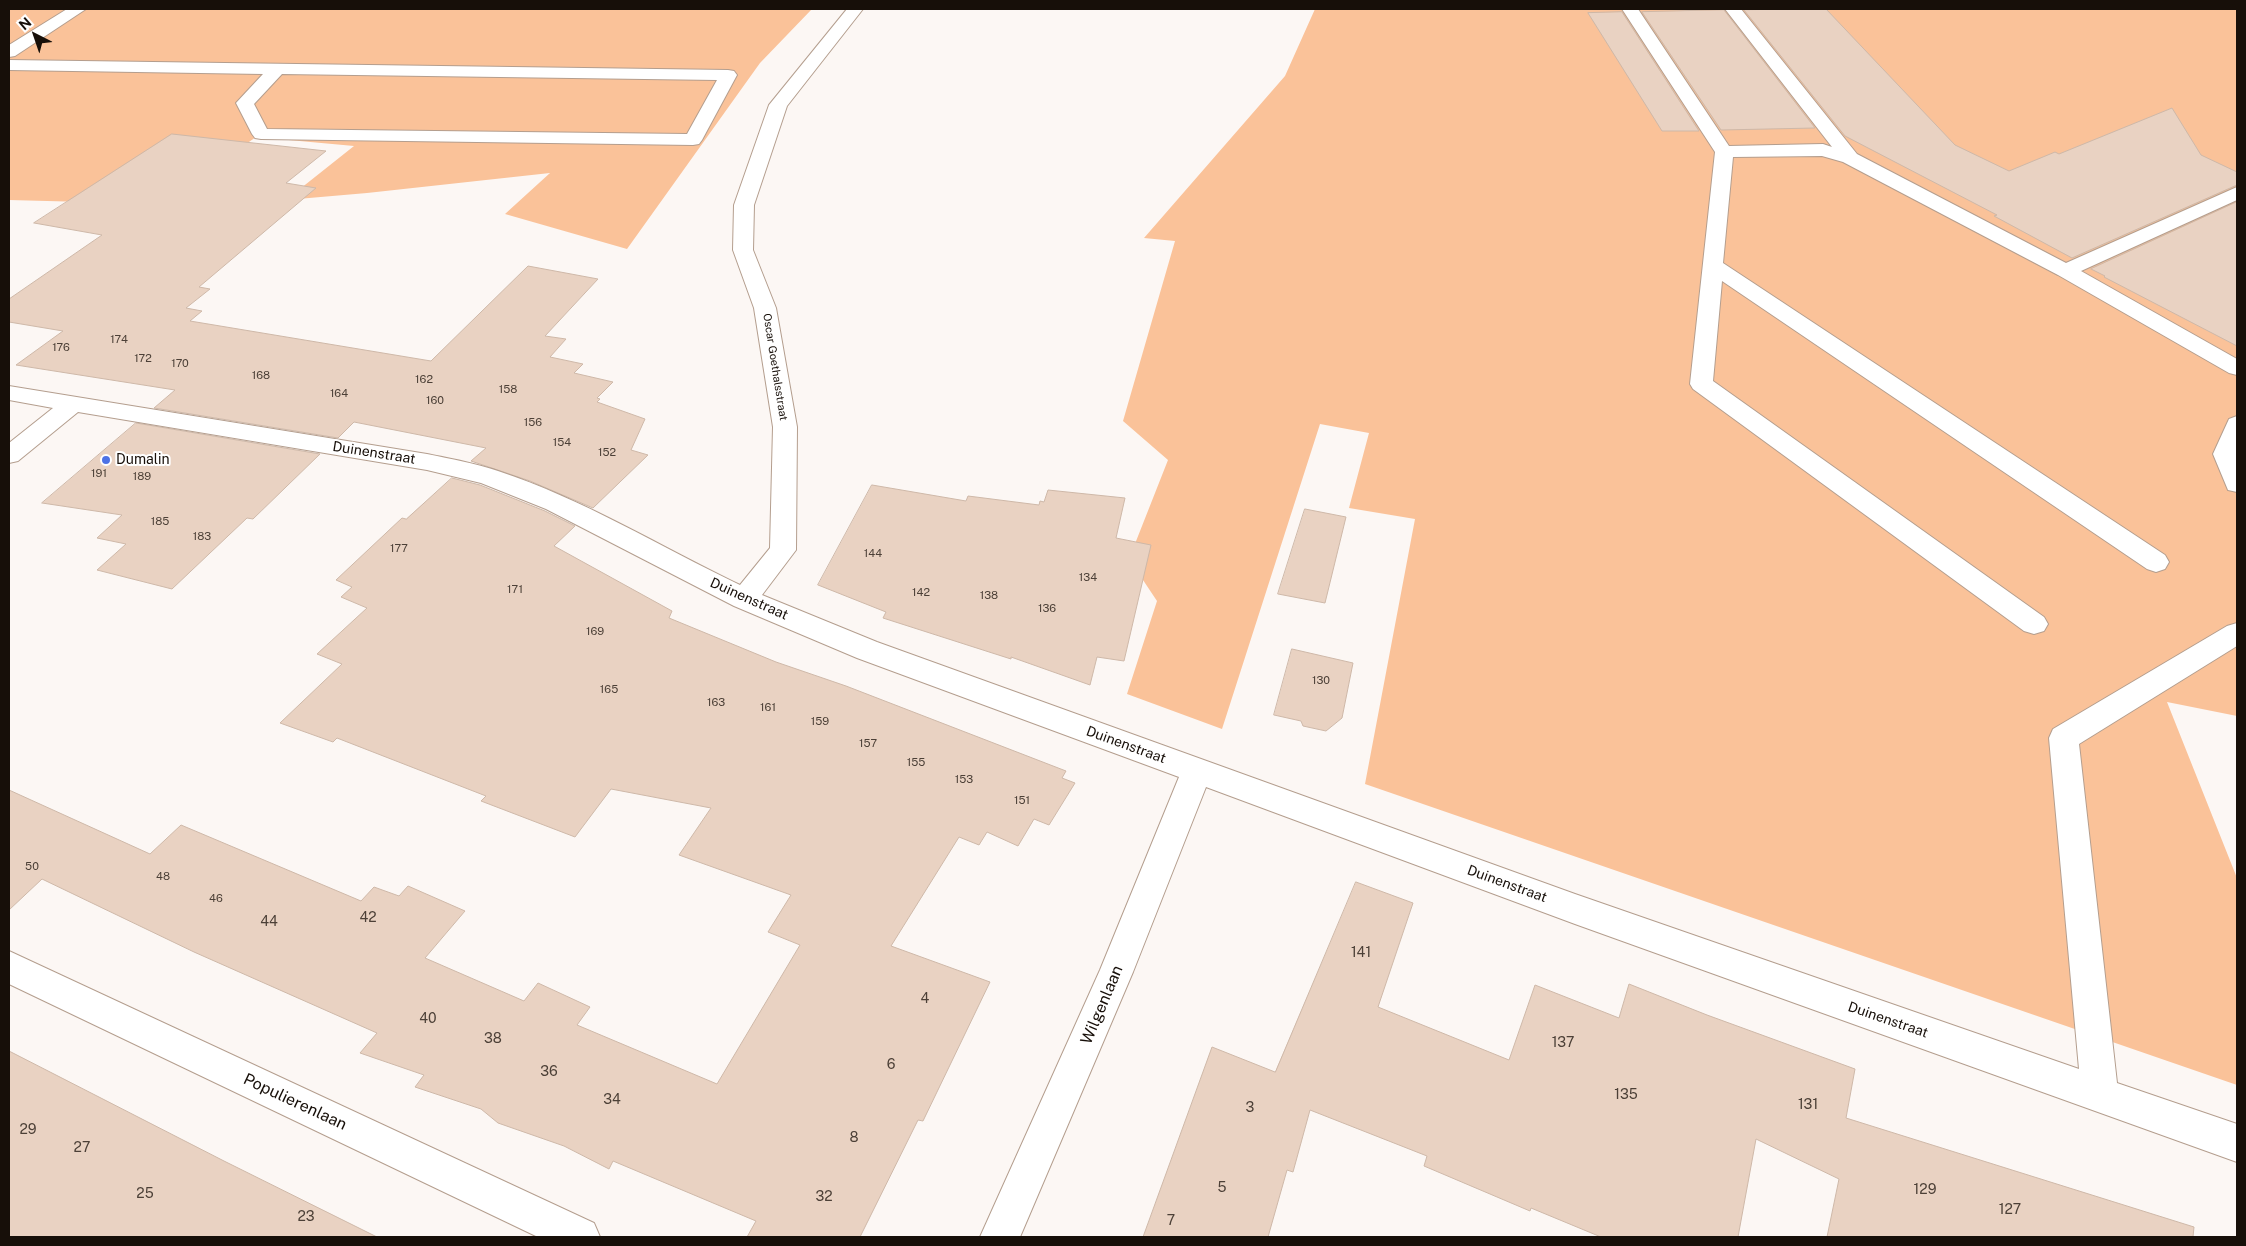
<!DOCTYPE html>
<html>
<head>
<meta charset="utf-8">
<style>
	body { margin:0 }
	#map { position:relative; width:2246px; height:1246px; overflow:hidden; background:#fcf7f4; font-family:"Public Sans",sans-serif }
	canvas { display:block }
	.frame { position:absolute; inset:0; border:10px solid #170f09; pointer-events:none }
	.north { position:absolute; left:10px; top:10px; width:50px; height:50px; -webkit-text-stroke:4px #fff; paint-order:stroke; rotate:319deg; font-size:14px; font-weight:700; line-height:20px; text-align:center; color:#170f09 }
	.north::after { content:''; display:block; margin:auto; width:18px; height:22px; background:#170f09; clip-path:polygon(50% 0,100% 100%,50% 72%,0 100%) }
</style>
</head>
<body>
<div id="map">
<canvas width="2246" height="1246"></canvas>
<div class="frame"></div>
<div class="north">N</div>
</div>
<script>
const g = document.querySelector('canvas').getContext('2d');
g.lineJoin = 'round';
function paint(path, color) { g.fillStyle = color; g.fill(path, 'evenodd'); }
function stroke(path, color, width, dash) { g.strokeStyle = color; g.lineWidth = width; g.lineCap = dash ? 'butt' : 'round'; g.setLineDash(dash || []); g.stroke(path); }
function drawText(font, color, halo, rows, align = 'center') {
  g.font = font + ' "Public Sans",sans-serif'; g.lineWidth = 4; g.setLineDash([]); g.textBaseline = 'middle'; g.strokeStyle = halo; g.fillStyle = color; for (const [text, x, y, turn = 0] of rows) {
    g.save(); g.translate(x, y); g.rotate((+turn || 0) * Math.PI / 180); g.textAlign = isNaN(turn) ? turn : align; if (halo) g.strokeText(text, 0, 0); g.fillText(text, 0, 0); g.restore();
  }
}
paint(new Path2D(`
	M9,9H812L760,63L627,249L505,214L550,173L367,193L286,200L354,146L256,137L161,204L9,200Z
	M1315,9H2237V716L2167,702L2237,878V1085L1365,784L1415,519L1349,508L1369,433L1320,424L1222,729L1127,694L1157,601L1129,559L1168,460L1123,421L1175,241L1144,238L1285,76Z`), '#fac299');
const building = new Path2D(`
	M1826,9L1955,145L2009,171L2055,152L2059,154L2172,108L2201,155L2237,172V185L2072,258L1994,216L1997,215L1845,136L1744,10Z
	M1724,10L1815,128L1721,130L1642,12Z
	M1622,12L1699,131H1662L1588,13Z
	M172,134L326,151L286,183L316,188L199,287L210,289L186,308L202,311L190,321L431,361L528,266L598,279L545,336L566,339L550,357L583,364L574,373L613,382L597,398L600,399L597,402L645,419L631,450L648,455L593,508L530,481L471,461L486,448L354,422L338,438L154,408L175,390L16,365L63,331L9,322V299L102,235L34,223Z
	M2237,202V346L2104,277L2105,276L2091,269Z
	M136,423L320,454L253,519L247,518L172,589L97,570L126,544L97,538L122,515L42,503Z
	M452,478L480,485L545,511L575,526L554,546L672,611L669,618L776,662L846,686L1066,771L1062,778L1075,783L1049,825L1034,819L1018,846L987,832L979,845L959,837L891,946L990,982L923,1121L918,1120L860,1237H747L756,1221L613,1161L609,1169L564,1146L498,1123L481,1109L415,1087L424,1075L360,1053L377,1033L194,952L42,879L9,910V790L150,854L181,825L361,901L374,887L399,896L408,886L465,911L425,958L524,1001L538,983L590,1007L577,1025L717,1084L800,945L768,932L791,895L679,855L711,808L611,789L575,837L481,801L486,796L337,738L333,742L280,723L342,664L317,654L367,608L341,597L352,587L336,580L402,518L406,519Z
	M872,485L966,501L968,496L1039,505L1040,501L1044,502L1048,490L1125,498L1116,538L1151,545L1124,661L1097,657L1090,685L1011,657V659L883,618L886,612L818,585Z
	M1305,509L1346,517L1325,603L1278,594Z
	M1292,649L1353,663L1342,718L1326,731L1303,726L1301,721L1274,715Z
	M1356,882L1413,903L1378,1007L1509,1060L1535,985L1619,1018L1629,984L1707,1015L1855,1069L1846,1118L2194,1227L2193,1237H1827L1839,1179L1756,1139L1738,1237H1601L1531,1208L1530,1211L1424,1166L1427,1156L1310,1110L1293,1172L1287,1170L1268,1237H1143L1212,1047L1275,1072Z
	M9,1051L224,1161L377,1237H9Z`);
paint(building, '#e9d2c2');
stroke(building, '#ceb8a8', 1);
const minor = new Path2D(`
	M67,9H86L15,56L9,57V45Z
	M847,9H863L787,106L754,205L753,250L776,308L797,427L796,550L762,595L877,642L1575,894L2079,1069L2049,738L2053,729L2227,626L2237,623V646L2079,744L2117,1083L2237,1124V1162L1575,924L1206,787L1133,972L1020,1237H980L1100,970L1179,777L857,658L734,606L546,509L481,483L427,470L78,412L18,461L9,463V443L53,408L9,400V386L427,454C451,459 475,463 498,471C583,499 659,546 740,585L770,548L773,427L754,308L733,250L734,205L769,105Z
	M1622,9H1638L1729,146L1823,144L1832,147L1725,9H1741L1857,154L2066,263L2237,187V200L2081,271L2237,359V375L2229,373L2058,275L1843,162L1822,156L1733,157L1723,263L2165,555L2169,562L2165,569L2156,572L2147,569L1722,281L1713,381L2044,617L2048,624L2044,631L2034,634L2024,631L1693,389L1690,384L1715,152Z
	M9,60L728,70L734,71L737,75L702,140L699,144L693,145L261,139L255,138L252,134L236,103L263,74L9,70ZM282,74L717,80L687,134L267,129L254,104Z
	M2237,416V492L2228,490L2213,454L2229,419Z
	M9,951L594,1223L600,1237H538L9,984Z`);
stroke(minor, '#b49e8e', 2);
paint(minor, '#fff');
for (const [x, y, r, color] of [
	[106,460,5,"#4d72e6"]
]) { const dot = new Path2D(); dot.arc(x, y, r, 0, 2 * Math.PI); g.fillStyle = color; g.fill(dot); stroke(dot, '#fff', 2); }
drawText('11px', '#4c4037', null, [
	["174",119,340],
	["176",61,348],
	["172",143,359],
	["170",180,364],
	["168",261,376],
	["162",424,380],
	["158",508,390],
	["164",339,394],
	["160",435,401],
	["156",533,423],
	["154",562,443],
	["152",607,453],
	["191",99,474],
	["189",142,477],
	["185",160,522],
	["183",202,537],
	["177",399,549],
	["144",873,554],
	["134",1088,578],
	["171",515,590],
	["142",921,593],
	["138",989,596],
	["136",1047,609],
	["169",595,632],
	["130",1321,681],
	["165",609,690],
	["163",716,703],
	["161",768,708],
	["159",820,722],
	["157",868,744],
	["155",916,763],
	["153",964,780],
	["151",1022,801],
	["50",32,867],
	["48",163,877],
	["46",216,899]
]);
drawText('11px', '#170f09', '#fff', [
	["Oscar Goethalsstraat",775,367,81]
]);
drawText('14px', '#170f09', '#fff', [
	["Duinenstraat",374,453,9],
	["Duinenstraat",749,599,24],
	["Duinenstraat",1126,745,20],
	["Duinenstraat",1507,884,20],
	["Duinenstraat",1888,1020,19]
]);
drawText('14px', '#170f09', '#fff', [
	["Dumalin",116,460]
], 'left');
drawText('14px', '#4c4037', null, [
	["42",368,918],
	["44",269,922],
	["141",1361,953],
	["4",925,999],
	["40",428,1019],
	["38",493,1039],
	["137",1563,1043],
	["6",891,1065],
	["36",549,1072],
	["135",1626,1095],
	["34",612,1100],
	["131",1808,1105],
	["3",1250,1108],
	["29",28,1130],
	["8",854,1138],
	["27",82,1148],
	["5",1222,1188],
	["129",1925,1190],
	["25",145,1194],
	["32",824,1197],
	["127",2010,1210],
	["23",306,1217],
	["7",1171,1221]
]);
drawText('16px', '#170f09', '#fff', [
	["Wilgenlaan",1102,1005,-67],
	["Populierenlaan",295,1102,25]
]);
</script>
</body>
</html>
